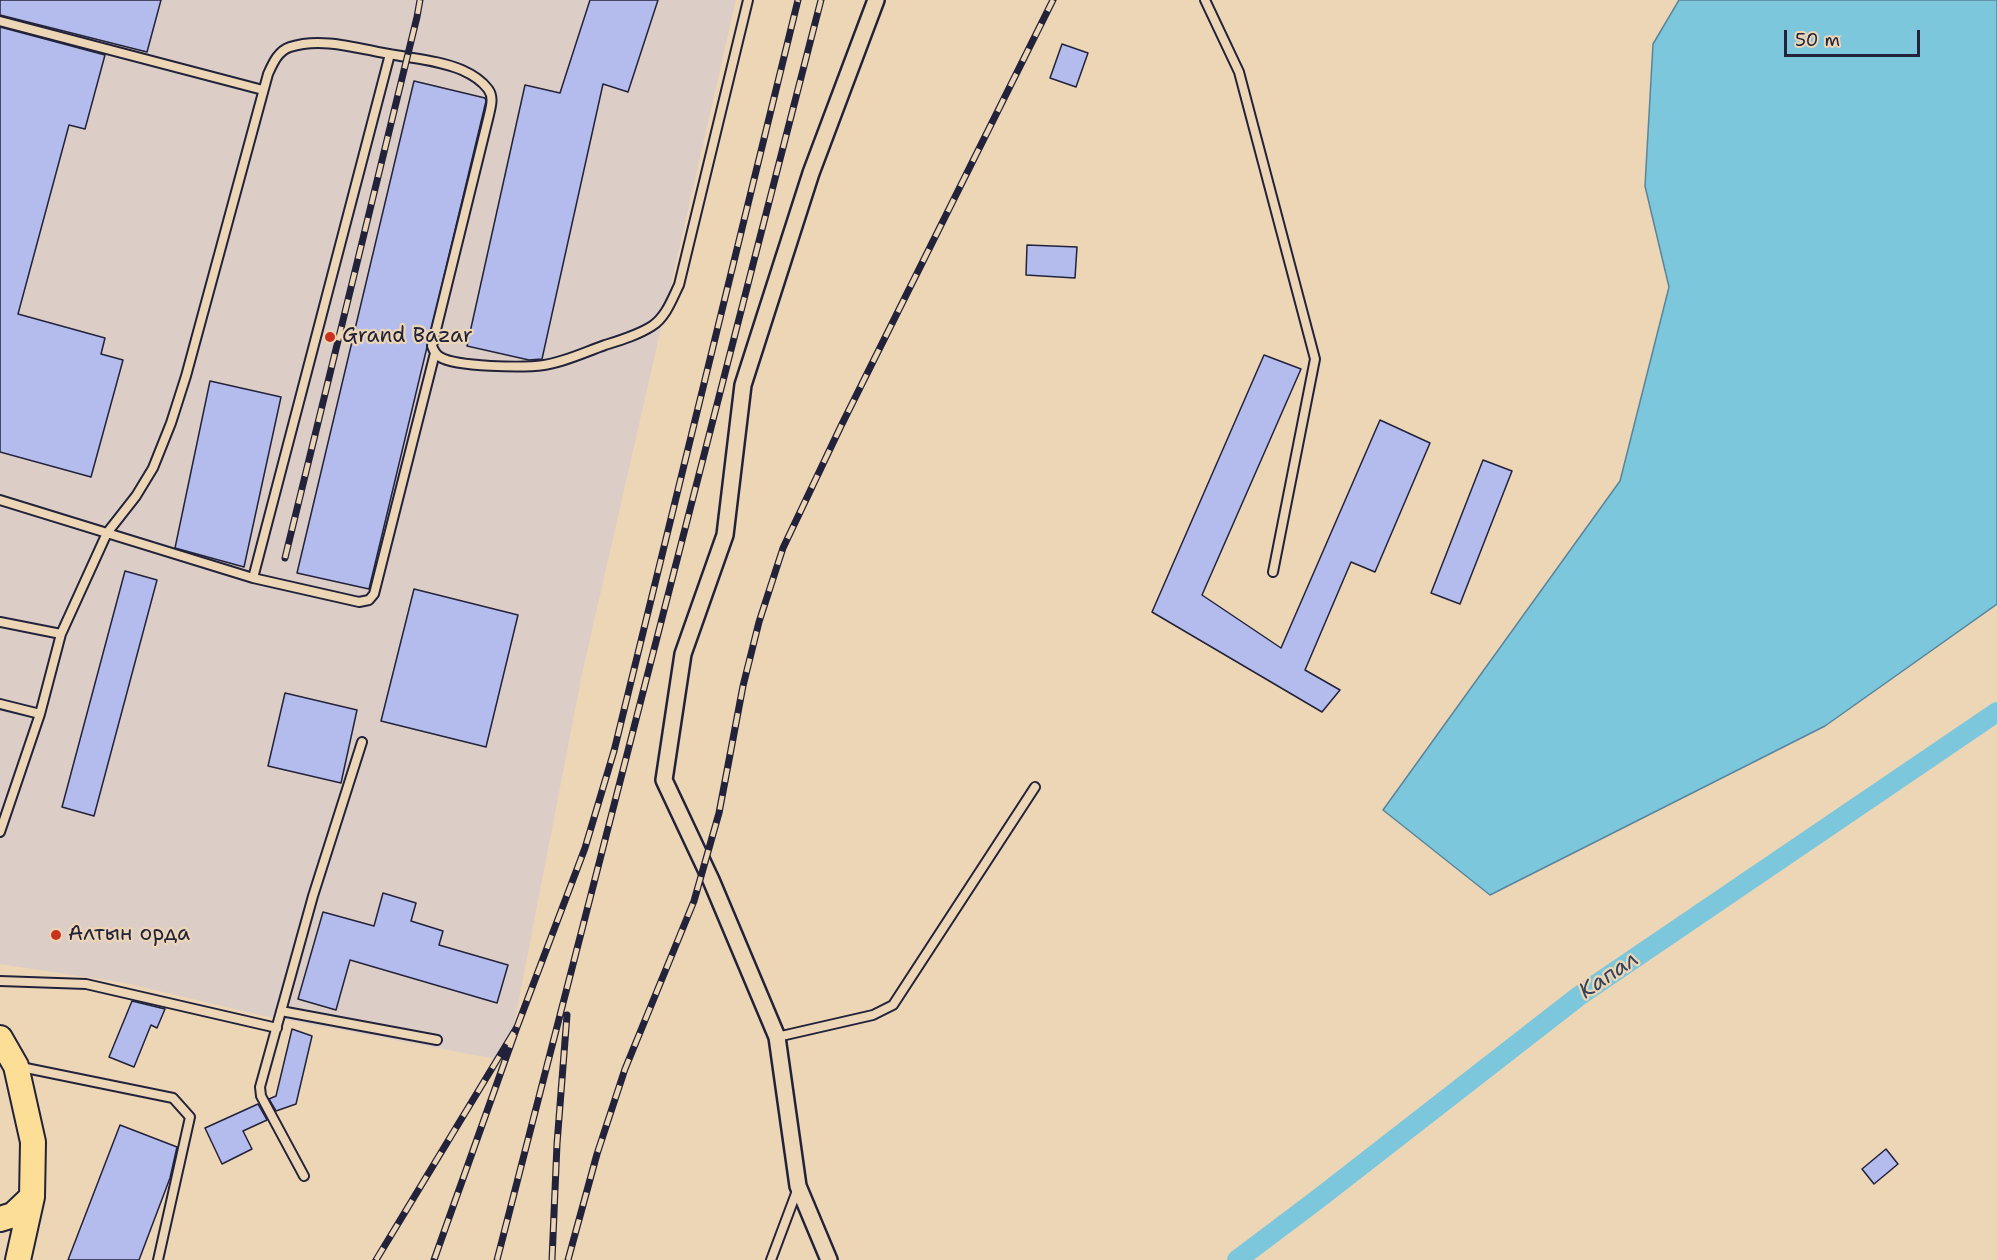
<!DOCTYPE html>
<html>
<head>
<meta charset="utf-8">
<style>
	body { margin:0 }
	#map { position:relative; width:1997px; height:1260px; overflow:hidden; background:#edd6b6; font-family:"Shantell Sans",sans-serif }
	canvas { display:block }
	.scale { position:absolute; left:1784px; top:30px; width:136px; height:27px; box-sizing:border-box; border:3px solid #22223b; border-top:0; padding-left:8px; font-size:18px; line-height:21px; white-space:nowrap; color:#22223b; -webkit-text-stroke:4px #edd6b6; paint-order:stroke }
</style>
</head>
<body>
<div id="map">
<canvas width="1997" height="1260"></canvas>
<div class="scale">50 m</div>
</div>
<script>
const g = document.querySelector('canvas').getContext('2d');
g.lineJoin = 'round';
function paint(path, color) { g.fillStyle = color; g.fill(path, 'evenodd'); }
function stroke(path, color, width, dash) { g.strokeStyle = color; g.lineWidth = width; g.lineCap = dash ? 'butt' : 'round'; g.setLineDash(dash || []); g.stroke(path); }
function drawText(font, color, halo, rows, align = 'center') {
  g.font = font + ' "Shantell Sans",sans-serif'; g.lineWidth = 4.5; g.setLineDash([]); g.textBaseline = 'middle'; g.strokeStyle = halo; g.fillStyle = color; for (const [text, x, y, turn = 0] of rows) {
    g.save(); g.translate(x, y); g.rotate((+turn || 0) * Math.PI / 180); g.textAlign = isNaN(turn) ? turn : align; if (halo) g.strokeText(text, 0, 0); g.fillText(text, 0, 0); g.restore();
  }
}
paint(new Path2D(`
	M0,0H736L582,674L507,1061L260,1015L125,983L0,964Z`), '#dccec6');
const water = new Path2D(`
	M1679,0H1997V604L1825,726L1490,895L1383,810L1620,481L1669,287L1645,186L1653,44Z`);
paint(water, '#7dc7dd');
stroke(water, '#59859c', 1.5);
stroke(new Path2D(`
	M1237,1260L1318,1199L1579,996L1997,712`), '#7dc7dd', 20);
const building = new Path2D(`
	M0,0H161L147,52L0,15Z
	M590,0H658L628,92L603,84L542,359L529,360L467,346L525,85L560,93Z
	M0,27L105,55L85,129L69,125L18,314L105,338L101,354L123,360L91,477L0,452Z
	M1062,44L1088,53L1076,87L1050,78Z
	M414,81L485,98L486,101L369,589L297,573Z
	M1027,245L1077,247L1075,278L1026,275Z
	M1264,355L1301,369L1202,595L1281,648L1380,420L1430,443L1375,572L1351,562L1305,670L1340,690L1322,712L1152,612Z
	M210,381L281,397L244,567L175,548Z
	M1483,460L1512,471L1460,604L1431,593Z
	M125,571L157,580L94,816L62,807Z
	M414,589L518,615L486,747L381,721Z
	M285,693L357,710L341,783L268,766Z
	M383,893L416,903L411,921L443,931L439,945L508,965L497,1003L350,960L336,1010L298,999L323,912L374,926Z
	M132,1001L165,1009L157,1028L151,1025L134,1067L109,1057Z
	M292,1029L312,1036L296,1104L276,1111L269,1099L276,1096Z
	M258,1104L267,1120L243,1131L252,1149L222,1164L205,1128Z
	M120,1125L177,1147L170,1178L139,1260H68Z
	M1886,1149L1898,1164L1874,1184L1862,1169Z`);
paint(building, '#b4bced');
stroke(building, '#22223b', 1.5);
const service = new Path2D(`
	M1205,0L1239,72L1315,359L1273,572
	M0,21L263,90
	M0,500L253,578L359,602L369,600L374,594L435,353
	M253,578L390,54
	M0,622L61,634
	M0,704L40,714
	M0,832L40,714L61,634L107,533L136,496L153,468L171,423L186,376L268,74C273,63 278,51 290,47C323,36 362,50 395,55C417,59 441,61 462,70C471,74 482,81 488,89C494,97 491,106 489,115L432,346C434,351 435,354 440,357C456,367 524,368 544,365C565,362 585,352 605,345C621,340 638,335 652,326C666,317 672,299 679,285L748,0
	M0,981L86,984L277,1028
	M281,1011L437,1040
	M777,1037L873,1015L893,1005L1035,787
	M21,1067L173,1098L190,1117L158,1260
	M304,1176L261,1096L260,1087L313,896L362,742
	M771,1260L798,1188`);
const minor = new Path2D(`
	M829,1260L798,1186L777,1037L711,880L664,780L683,654L725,535L743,385L811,173L876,0`);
const primary = new Path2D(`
	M0,1038L16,1066L33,1142L32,1197L18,1260
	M0,1219L13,1215L32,1197`);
stroke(service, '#22223b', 12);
stroke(minor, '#22223b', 20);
stroke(primary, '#22223b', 28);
stroke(service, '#edd6b6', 8);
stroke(minor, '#edd6b6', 15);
stroke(primary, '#fcde96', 24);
const rail = new Path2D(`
	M285,558L417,17L420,0
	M517,1027L585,848L614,751L798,0
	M376,1260L517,1027L434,1260
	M497,1260L821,0
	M552,1260L557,1144L567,1015
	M568,1260L597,1154L625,1069L694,901L719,813L743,686L759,622L783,548L841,426L1053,0`);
stroke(rail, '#22223b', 7);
stroke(rail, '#edd6b6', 4.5, [14]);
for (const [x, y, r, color] of [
	[330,337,6,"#c8321e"],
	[56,935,6,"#c8321e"]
]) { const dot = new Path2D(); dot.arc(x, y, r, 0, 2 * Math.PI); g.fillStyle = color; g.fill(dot); stroke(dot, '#edd6b6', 2); }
drawText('21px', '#22223b', '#edd6b6', [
	["Grand Bazar",342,337],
	["Алтын орда",68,935]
], 'left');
drawText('italic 22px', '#34435b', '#edd6b6', [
	["Капал",1609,976,-34]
]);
</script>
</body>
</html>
